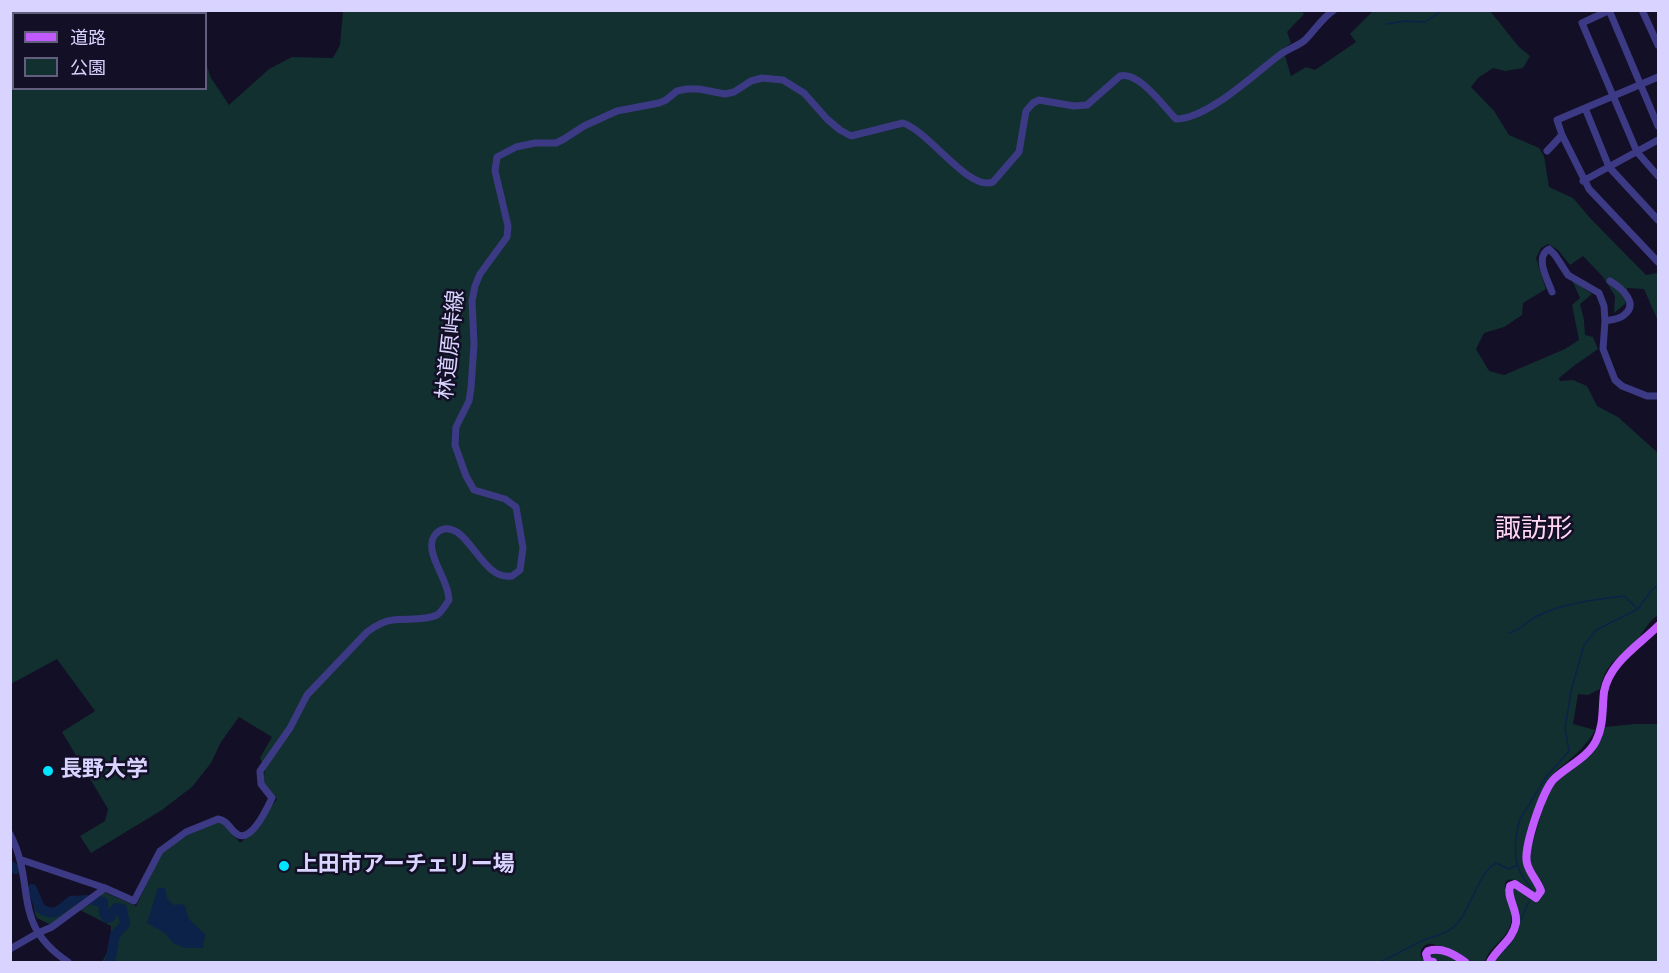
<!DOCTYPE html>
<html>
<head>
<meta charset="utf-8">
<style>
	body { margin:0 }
	#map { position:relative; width:1669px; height:973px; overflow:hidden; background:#130f26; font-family:"Titillium Web","Noto Sans JP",sans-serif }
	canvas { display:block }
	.frame { position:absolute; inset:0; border:12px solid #d9d4ff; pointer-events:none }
	.legend { position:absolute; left:12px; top:12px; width:195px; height:78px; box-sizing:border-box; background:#130f26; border:2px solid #625e7d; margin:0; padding:8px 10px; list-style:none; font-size:18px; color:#d9d4ff }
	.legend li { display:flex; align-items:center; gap:12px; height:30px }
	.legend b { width:30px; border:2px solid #625e7d }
</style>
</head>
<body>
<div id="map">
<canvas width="1669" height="973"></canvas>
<div class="frame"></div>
<ul class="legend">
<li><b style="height:8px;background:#c25bff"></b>道路</li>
<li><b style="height:16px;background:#12302f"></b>公園</li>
</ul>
</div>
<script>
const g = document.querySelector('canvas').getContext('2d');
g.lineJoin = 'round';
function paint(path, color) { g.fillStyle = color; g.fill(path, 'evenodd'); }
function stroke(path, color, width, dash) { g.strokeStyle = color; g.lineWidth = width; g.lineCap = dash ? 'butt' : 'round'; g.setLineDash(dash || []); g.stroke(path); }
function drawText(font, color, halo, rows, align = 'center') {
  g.font = font + ' "Titillium Web","Noto Sans JP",sans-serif'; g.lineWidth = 5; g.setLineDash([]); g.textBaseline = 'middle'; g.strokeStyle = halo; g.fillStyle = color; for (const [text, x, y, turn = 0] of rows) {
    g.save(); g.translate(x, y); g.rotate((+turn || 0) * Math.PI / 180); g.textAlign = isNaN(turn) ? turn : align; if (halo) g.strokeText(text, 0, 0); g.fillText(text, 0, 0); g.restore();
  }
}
paint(new Path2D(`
	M11,11H98V14H14V88H206V63L211,78L229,105L269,69L292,57L333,58L340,45L343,11H1302L1304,14L1287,32L1291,43L1283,49L1291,76L1306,67L1315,70L1356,42L1350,34L1373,11H1490L1519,47L1530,56L1523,68L1505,71L1493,68L1478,78L1471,87L1494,111L1509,135L1539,148L1544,156L1549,187L1573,198L1591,219L1646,275L1657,273L1658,275V321L1644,289L1627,288L1625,304L1614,313L1615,296L1603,277L1583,256L1570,265L1558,250L1548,244L1541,248L1536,258L1546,289L1523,303L1522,315L1504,327L1484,333L1476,349L1489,371L1504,375L1565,349L1579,340L1572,305L1580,298L1572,280L1592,294L1580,304L1584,320L1585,335L1593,337L1598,349L1575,365L1559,378L1560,381L1573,380L1587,386L1597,406L1618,417L1658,453V615C1649,621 1646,628 1640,636C1623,658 1607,657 1600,689L1588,695L1578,694L1573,724L1595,730C1584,751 1566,761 1550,777C1540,789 1523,835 1525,851C1526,864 1533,878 1537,891L1535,893C1525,888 1518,875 1506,881C1501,894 1515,908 1511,923C1506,941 1489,946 1485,962C1479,962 1471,964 1466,962C1457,958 1427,931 1421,951C1419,957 1424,960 1427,962H102L111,945V926L80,910L104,892L136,906L162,853L188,835L218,822L226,825L240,843L251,834L277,799L268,791L263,783L265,769L260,758L272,737L239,717L221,742L211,763L192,787L162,810L91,853L80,836L105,821L108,809L62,732L95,711L57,659L11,684Z
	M150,11H195V13H147Z
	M1635,724H1658V962H1491C1519,932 1524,933 1511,891L1513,887L1533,901L1543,889V884L1532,867L1529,855L1548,791L1605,727Z
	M30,883L45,909L57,910L69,898L89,897L51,925L37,918L35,914Z
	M1430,953H1440L1461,962H1442L1431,958Z`), '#12302f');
paint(new Path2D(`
	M158,888H165L167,898L173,905L182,904L186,907C186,923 198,924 205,935L203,948H185L173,943L165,933L147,923Z`), '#0c2248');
stroke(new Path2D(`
	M1386,24L1405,21L1425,22L1443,10
	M1509,633C1521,630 1526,622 1537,616C1563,603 1595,600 1624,596L1638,609
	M1532,891C1529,884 1524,880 1521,874C1512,856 1515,837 1520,819L1546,777L1569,751L1565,728L1571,691L1584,645L1596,630L1638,609L1651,591L1658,585
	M1520,921L1531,898
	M1501,953L1510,944
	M1380,962C1395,956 1408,947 1422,941C1433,936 1448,934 1456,925C1472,907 1479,872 1496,863L1509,869L1517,865`), '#0c2248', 1.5);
stroke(new Path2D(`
	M10,866L16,869
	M32,889L40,908C55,918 60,910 71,901L87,900
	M93,900L103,902L104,914L107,918L110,917L116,908L122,909L125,924L115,935L110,962`), '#0c2248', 10);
stroke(new Path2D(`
	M1609,10L1658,126
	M1610,10L1582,23L1637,152L1658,176
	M1642,10L1658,45
	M1658,77L1557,120L1562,135L1589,189L1658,262
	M1585,108L1609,167L1658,220
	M1547,151L1562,135
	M1583,181L1658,140
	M1552,292C1548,280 1534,257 1549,249L1555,255L1568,275L1599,293L1604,306L1605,321L1603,349L1615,380L1622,386L1647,396H1658
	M1605,321C1610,320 1620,319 1624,315C1640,303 1620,287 1610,281
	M10,834C37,886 10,923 68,962
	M22,860L105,888L134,901L160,851L186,832L218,819C229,821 229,829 237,834C251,844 267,808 272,798L261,784L260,771L290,728L307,695L367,632C375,626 383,621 393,620C406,618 425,621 437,615C442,612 446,604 449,600L448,593C445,578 435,566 432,550C429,535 442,523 457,532C475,544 487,580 512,576L520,570L523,548L516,507L505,499L474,490L466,476L455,445L456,427L469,401L471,388L474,344L472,301L475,286L480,274L507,237L508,226L495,171L497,157L516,147L535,143H556L564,139L584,126L617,111L659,103L666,100L677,91L687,89H699L725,94L734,92L751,81L762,78L783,80L804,93L827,119L840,130L851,136L903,123C930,132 969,192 993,182L1019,152L1026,111L1033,103L1039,100L1074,106L1087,105L1120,76C1139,71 1163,106 1176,119C1208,119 1255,73 1281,54C1288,49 1298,46 1305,40C1315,30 1322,18 1334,10
	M10,949L38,933L52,927L105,888`), '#3d3a85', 7);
stroke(new Path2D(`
	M1433,962L1428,961L1426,954L1428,951C1442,947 1454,954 1465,962
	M1490,962C1497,948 1513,940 1516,923C1518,910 1506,897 1510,886L1515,884L1536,898L1541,891C1538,881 1529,873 1527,863C1523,849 1543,788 1555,778C1568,766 1588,757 1596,741C1604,725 1602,709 1604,692C1609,663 1639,645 1658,626`), '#c25bff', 8);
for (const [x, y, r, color] of [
	[48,771,6,"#00e5ff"],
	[284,866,6,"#00e5ff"]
]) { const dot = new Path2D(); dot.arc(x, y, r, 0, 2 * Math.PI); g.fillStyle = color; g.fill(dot); stroke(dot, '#130f26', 2); }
drawText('22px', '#d9d4ff', '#130f26', [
	["林道原峠線",452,345,-84]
]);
drawText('bold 22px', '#d9d4ff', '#130f26', [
	["長野大学",60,771],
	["上田市アーチェリー場",296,866]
], 'left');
drawText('26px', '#ffd6f0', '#130f26', [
	["諏訪形",1534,531]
]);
</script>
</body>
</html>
